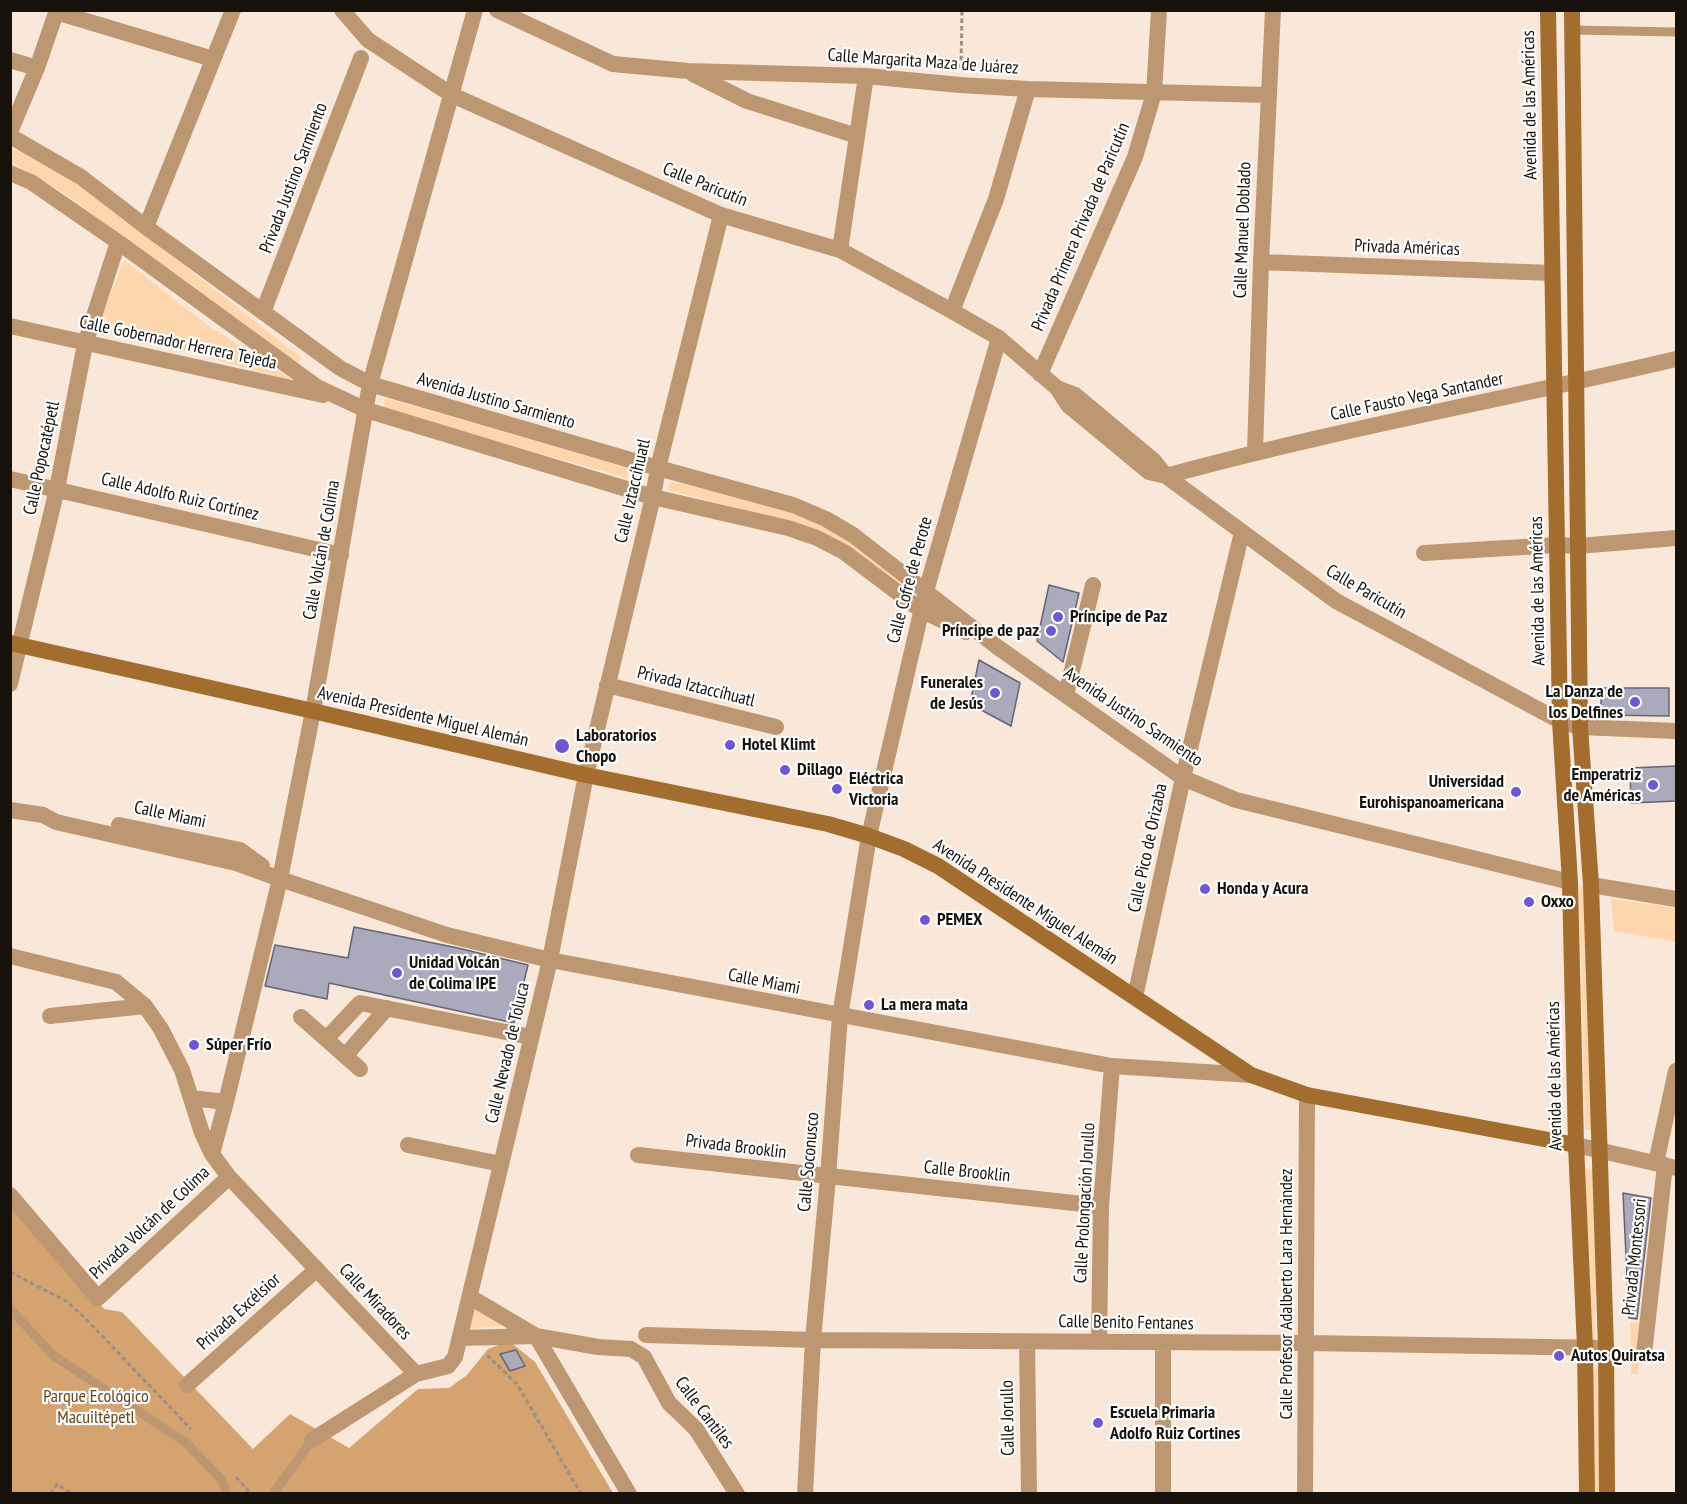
<!DOCTYPE html>
<html>
<head>
<meta charset="utf-8">
<style>
	body { margin:0 }
	#map { position:relative; width:1687px; height:1504px; overflow:hidden; background:#f9e8d9; font-family:"PT Sans Narrow",sans-serif }
	canvas { display:block }
	.frame { position:absolute; inset:0; border:12px solid #17120c; pointer-events:none }
</style>
</head>
<body>
<div id="map">
<canvas width="1687" height="1504"></canvas>
<div class="frame"></div>
</div>
<script>
const g = document.querySelector('canvas').getContext('2d');
g.lineJoin = 'round';
function paint(path, color) { g.fillStyle = color; g.fill(path, 'evenodd'); }
function stroke(path, color, width, dash) { g.strokeStyle = color; g.lineWidth = width; g.lineCap = dash ? 'butt' : 'round'; g.setLineDash(dash || []); g.stroke(path); }
function drawText(font, color, halo, rows, align = 'center') {
  g.font = font + ' "PT Sans Narrow",sans-serif'; g.lineWidth = 4.5; g.setLineDash([]); g.textBaseline = 'middle'; g.strokeStyle = halo; g.fillStyle = color; for (const [text, x, y, turn = 0] of rows) {
    g.save(); g.translate(x, y); g.rotate((+turn || 0) * Math.PI / 180); g.textAlign = isNaN(turn) ? turn : align; if (halo) g.strokeText(text, 0, 0); g.fillText(text, 0, 0); g.restore();
  }
}
paint(new Path2D(`
	M10,149L19,151L74,180L302,358L296,366L64,193L11,162Z
	M124,260L206,324L296,382L98,326Z
	M385,398L629,468L627,478L384,409Z
	M670,481L793,509L830,523L906,581L905,587L900,588L787,521L668,490Z
	M1589,885L1595,1130H1585L1579,886Z
	M1611,899L1676,908V942L1614,931Z
	M1586,1169L1596,1171L1595,1341H1585Z
	M475,1307L508,1325L468,1329Z
	M1630,1322L1641,1323L1638,1374H1631Z
	M1589,1369H1598L1600,1493H1591Z`), '#fed6ae');
paint(new Path2D(`
	M10,1191L104,1309L122,1312L253,1449L290,1414L349,1448L418,1389L449,1388L467,1375L488,1349L509,1341L535,1362L613,1493H11Z`), '#d5a36f');
const building = new Path2D(`
	M1049,585L1079,593L1063,662L1037,641Z
	M979,660L1020,683L1011,726L970,704Z
	M1601,688H1669V716L1601,715Z
	M1677,766V801L1631,803L1630,768Z
	M354,927L458,948L528,965L514,1023L329,983L327,999L265,986L275,945L348,958Z
	M1623,1193L1651,1198L1637,1319L1629,1318Z
	M516,1350L525,1366L510,1371L500,1354Z`);
paint(building, '#abaabd');
stroke(building, '#656475', 1.5);
stroke(new Path2D(`
	M961,68L962,10
	M10,1272L66,1301L83,1316L191,1429
	M487,1355L517,1384L581,1494
	M236,1477L251,1494
	M51,1494L57,1484L72,1494`), '#9b8f84', 3, [4.5, 3]);
stroke(new Path2D(`
	M1572,30L1676,32
	M10,1309L54,1356L185,1442L221,1479L228,1494
	M273,1494L312,1440`), '#bc9772', 9);
stroke(new Path2D(`
	M342,10L368,40L452,95L721,215L840,250L952,311L999,338L1057,388L1068,405L1149,472L1166,476
	M497,10L613,64L688,71L866,76L960,85L1028,89L1269,95
	M56,12L213,59
	M10,60L37,68
	M693,74L747,101L857,136
	M10,132L37,68L57,10
	M10,136L81,177L146,227L340,368L370,384L658,468L793,505L826,519L853,535L996,646L1183,778L1236,800L1570,882
	M10,173L31,182L118,242L317,387L366,410L653,497L788,528L817,538L844,552L921,610L966,632
	M146,227L233,10
	M840,250L866,76
	M1261,262L1552,273
	M952,311L996,199L1028,89
	M263,312L361,58
	M10,326L323,395
	M1040,374L1135,157L1154,93L1159,10
	M1057,388L1075,395L1154,461L1166,476L1336,601L1560,721L1580,727L1676,731
	M1255,452L1261,262L1273,10
	M1166,476C1334,430 1507,399 1676,359
	M10,479L341,555
	M1424,553L1557,545L1578,546L1676,538
	M10,684L57,489L85,344L118,242
	M607,685L776,727
	M1066,695L1093,585
	M10,810L43,815L56,822L236,863L280,879L447,935L550,960L1112,1066L1251,1075
	M119,825L240,850L262,866
	M1591,885L1676,899
	M10,956L116,982L145,1006L161,1029L182,1070L202,1133L212,1154L229,1177L416,1374
	M1135,997L1183,778L1242,532
	M50,1016L145,1006
	M301,1017L360,1069
	M326,1039L360,1003L531,1037
	M345,1056L387,1008
	M191,1098L226,1102
	M408,1145L501,1164
	M1576,1145L1676,1168
	M212,1154L226,1102L280,879L313,711L370,384L475,10
	M638,1155L1101,1206
	M1656,1163L1676,1071
	M10,1195L98,1298L229,1177
	M470,1297L536,1336L629,1494
	M646,1335L813,1340L1307,1343L1606,1348
	M460,1338L536,1336L598,1347L631,1349L644,1357L669,1403L696,1429L737,1494
	M1099,1341L1101,1206L1112,1066
	M1027,1342L1029,1494
	M1163,1343V1494
	M1644,1354L1665,1165
	M187,1385L317,1269
	M312,1440L416,1374L448,1366L455,1357L550,960L586,775L653,497L658,468L721,215
	M805,1494L813,1340L828,1177L840,1016L869,836L926,591L999,338
	M1305,1494L1307,1095`), '#bc9772', 16);
stroke(new Path2D(`
	M1548,10L1560,721L1570,882L1576,1145L1585,1348L1587,1494
	M1572,10L1580,727L1591,885L1606,1348L1607,1494
	M10,643L313,711L586,775L828,824L869,836L904,849L938,866L1251,1075L1307,1095L1576,1145`), '#a36d30', 16);
for (const [x, y, r, color] of [
	[1058,617,6,"#7057d1"],
	[1051,631,6,"#7057d1"],
	[995,693,6,"#7057d1"],
	[1635,702,6,"#7057d1"],
	[730,745,6,"#7057d1"],
	[562,746,8,"#7057d1"],
	[785,770,6,"#7057d1"],
	[1653,785,6,"#7057d1"],
	[837,789,6,"#7057d1"],
	[1516,792,6,"#7057d1"],
	[1205,889,6,"#7057d1"],
	[1529,902,6,"#7057d1"],
	[925,920,6,"#7057d1"],
	[397,973,6,"#7057d1"],
	[869,1005,6,"#7057d1"],
	[194,1045,6,"#7057d1"],
	[1559,1356,6,"#7057d1"],
	[1098,1423,6,"#7057d1"]
]) { const dot = new Path2D(); dot.arc(x, y, r, 0, 2 * Math.PI); g.fillStyle = color; g.fill(dot); stroke(dot, '#fff', 2); }
drawText('18px', '#17120c', '#fff', [
	["Calle Margarita Maza de Juárez",923,62,4],
	["Avenida de las Américas",1530,105,-91],
	["Privada Justino Sarmiento",294,178,-69],
	["Calle Paricutín",705,185,22],
	["Privada Primera Privada de Paricutín",1081,227,-67],
	["Calle Manuel Doblado",1243,230,-88],
	["Privada Américas",1407,248,2],
	["Calle Gobernador Herrera Tejeda",178,343,12],
	["Calle Fausto Vega Santander",1417,397,-12],
	["Avenida Justino Sarmiento",496,401,16],
	["Calle Popocatépetl",42,458,-78],
	["Calle Iztaccíhuatl",633,491,-77],
	["Calle Adolfo Ruiz Cortínez",180,497,13],
	["Calle Volcán de Colima",322,550,-80],
	["Calle Cofre de Perote",910,580,-75],
	["Avenida de las Américas",1538,591,-91],
	["Calle Paricutín",1366,592,30],
	["Privada Iztaccíhuatl",696,687,14],
	["Avenida Presidente Miguel Alemán",423,717,13],
	["Avenida Justino Sarmiento",1133,717,34],
	["Calle Miami",170,815,12],
	["Calle Pico de Orizaba",1148,848,-78],
	["Avenida Presidente Miguel Alemán",1025,902,33],
	["Calle Miami",764,982,11],
	["Calle Nevado de Toluca",508,1053,-77],
	["Avenida de las Américas",1555,1076,-91],
	["Privada Brooklin",736,1147,7],
	["Calle Soconusco",809,1162,-85],
	["Calle Brooklin",967,1172,6],
	["Calle Prolongación Jorullo",1085,1203,-87],
	["Privada Volcán de Colima",150,1223,-43],
	["Privada Montessori",1635,1257,-84],
	["Calle Profesor Adalberto Lara Hernández",1287,1294,-90],
	["Calle Miradores",375,1302,47],
	["Privada Excélsior",239,1312,-42],
	["Calle Benito Fentanes",1126,1323,1],
	["Calle Cantiles",704,1413,53],
	["Calle Jorullo",1008,1418,-91]
]);
drawText('bold 18px', '#17120c', '#fff', [
	["Príncipe de Paz",1070,617],
	["Príncipe de paz",1039,631,"right"],
	["Funerales",983,683,"right"],
	["de Jesús",983,704,"right"],
	["La Danza de",1623,692,"right"],
	["los Delfines",1623,713,"right"],
	["Laboratorios",576,736],
	["Chopo",576,757],
	["Hotel Klimt",742,745],
	["Dillago",797,770],
	["Emperatriz",1641,775,"right"],
	["de Américas",1641,796,"right"],
	["Eléctrica",849,779],
	["Victoria",849,800],
	["Universidad",1504,782,"right"],
	["Eurohispanoamericana",1504,803,"right"],
	["Honda y Acura",1217,889],
	["Oxxo",1541,902],
	["PEMEX",937,920],
	["Unidad Volcán",409,963],
	["de Colima IPE",409,984],
	["La mera mata",881,1005],
	["Súper Frío",206,1045],
	["Autos Quiratsa",1571,1356],
	["Escuela Primaria",1110,1413],
	["Adolfo Ruiz Cortines",1110,1434]
], 'left');
drawText('18px', '#67441d', '#fff', [
	["Parque Ecológico",96,1397],
	["Macuiltépetl",96,1418]
]);
</script>
</body>
</html>
